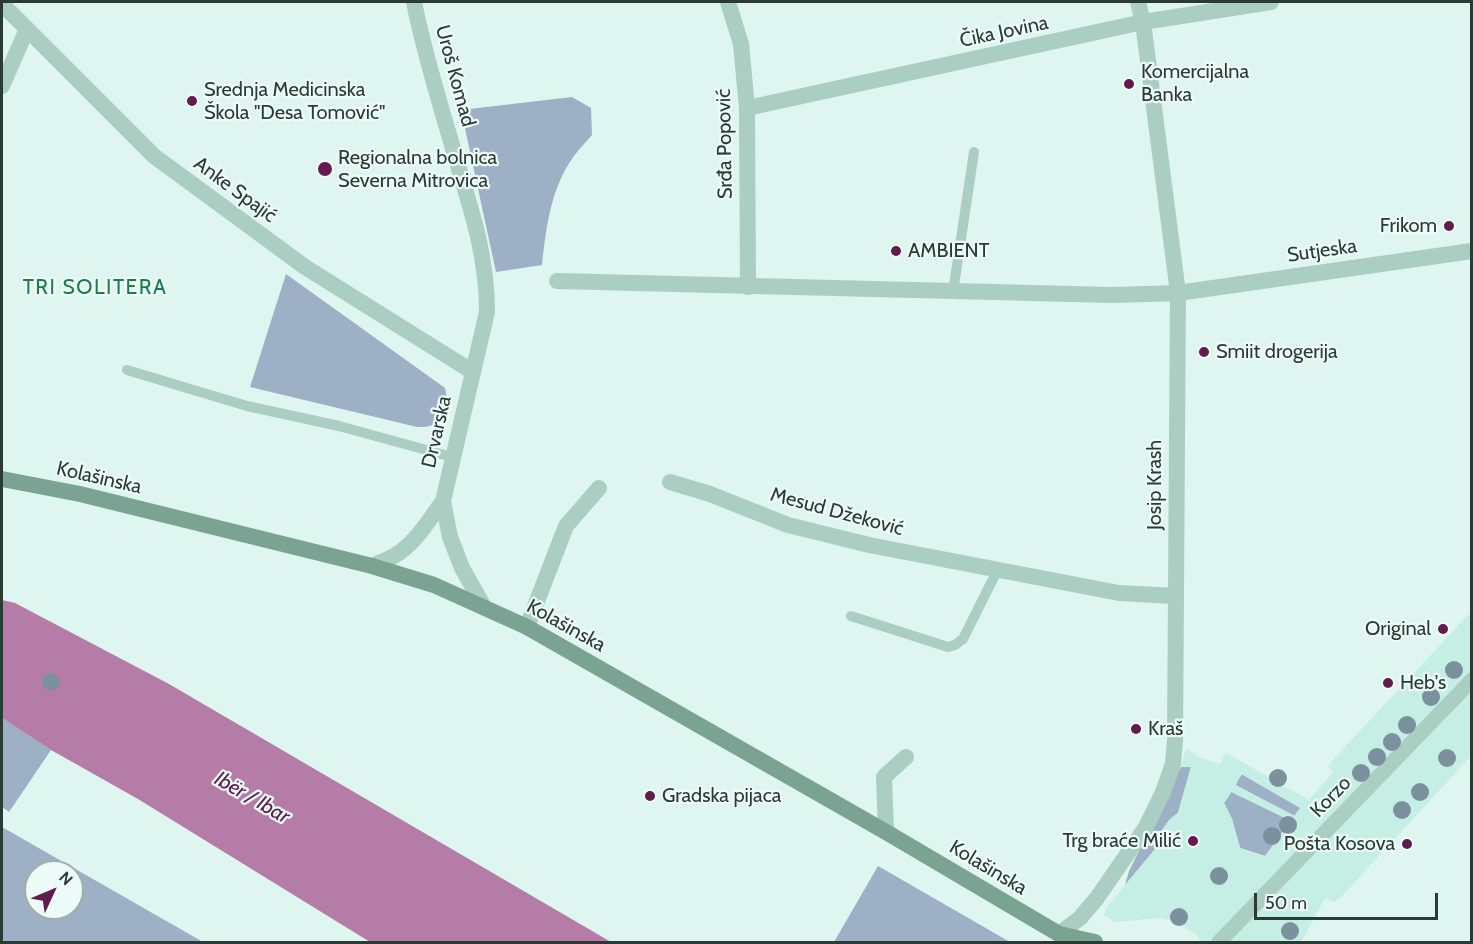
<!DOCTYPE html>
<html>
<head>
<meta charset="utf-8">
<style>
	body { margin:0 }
	#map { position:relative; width:1473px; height:944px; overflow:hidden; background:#dff5ef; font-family:Cabin,sans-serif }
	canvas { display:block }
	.frame { position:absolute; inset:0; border:3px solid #2a3b33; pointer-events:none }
	.north { position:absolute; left:24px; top:860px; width:60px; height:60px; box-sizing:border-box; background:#edfcf8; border:2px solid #9fafa9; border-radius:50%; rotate:46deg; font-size:16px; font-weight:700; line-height:24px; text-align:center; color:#2a3b33 }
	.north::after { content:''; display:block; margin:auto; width:21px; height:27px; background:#611b4e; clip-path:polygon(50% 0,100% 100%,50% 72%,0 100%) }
	.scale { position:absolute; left:1254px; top:893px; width:184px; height:27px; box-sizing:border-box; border:3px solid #2a3b33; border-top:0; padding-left:8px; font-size:18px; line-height:21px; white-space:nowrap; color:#2a3b33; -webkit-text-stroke:4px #edfcf8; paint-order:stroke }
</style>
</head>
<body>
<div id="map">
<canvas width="1473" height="944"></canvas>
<div class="frame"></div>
<div class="north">N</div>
<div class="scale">50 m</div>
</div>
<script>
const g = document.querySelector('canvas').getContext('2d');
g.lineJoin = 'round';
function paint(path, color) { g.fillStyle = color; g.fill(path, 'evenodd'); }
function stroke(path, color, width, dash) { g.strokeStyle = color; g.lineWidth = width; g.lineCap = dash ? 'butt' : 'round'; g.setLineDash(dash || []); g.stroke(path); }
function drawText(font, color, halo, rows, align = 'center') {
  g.font = font + ' Cabin,sans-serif'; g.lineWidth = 4.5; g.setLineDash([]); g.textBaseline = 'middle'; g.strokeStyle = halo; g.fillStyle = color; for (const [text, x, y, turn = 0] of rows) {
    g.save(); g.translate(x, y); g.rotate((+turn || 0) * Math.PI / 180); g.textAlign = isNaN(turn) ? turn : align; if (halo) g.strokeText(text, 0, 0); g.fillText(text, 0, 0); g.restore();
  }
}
paint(new Path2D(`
	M572,97L591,108L592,135C586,142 579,149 574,156C551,187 546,228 542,265L496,272L461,110Z
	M286,274L445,388L449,409C440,423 433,428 417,427L250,387Z
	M2,718L51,750L9,812L2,807Z
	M1181,767H1191L1178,813L1170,819L1162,830L1156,848L1125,885L1129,871Z
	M1242,774L1301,808L1295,816L1235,785Z
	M1232,791L1291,821L1265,856L1240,848L1232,819L1224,803Z
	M2,827L203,942H2ZM36,872H72V908H36Z
	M878,866L1010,942H834Z`), '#9eb0c6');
paint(new Path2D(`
	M1471,612V756L1343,895L1334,902L1325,898L1301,942H1202L1195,934L1177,922L1160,918L1115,922L1104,915L1106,908L1156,848L1162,830L1170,819L1178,813L1191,767H1181L1186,749L1199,757L1220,764L1226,753L1309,800L1333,772L1328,767L1331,762ZM1241,774L1300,808L1294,816L1236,785ZM1231,792L1291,821L1265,856L1240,848L1232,819L1224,803Z`), '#c5eee4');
paint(new Path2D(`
	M2,600L15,603L169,684L611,942H370L138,799L51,750L2,718Z`), '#b47ca7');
stroke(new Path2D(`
	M953,292L974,152
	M127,370L247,406L339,426L452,457
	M851,616L948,647L955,645L963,639L997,571`), '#aacec2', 10);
stroke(new Path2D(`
	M1219,942L1472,680`), '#aacec2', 15);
stroke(new Path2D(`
	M728,2L741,44L747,108L748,287
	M2,4L154,156L305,267L473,372
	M2,86L27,29
	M747,108L1143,22L1271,2
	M557,281L1112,295L1178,293L1175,740L1173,764L1163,792L1146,827L1097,898L1080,918L1059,934
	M670,482L710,494L788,525L869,545L1119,593L1175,596
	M527,627L566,526L599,488
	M886,832L884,777L906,757`), '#aacec2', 16);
stroke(new Path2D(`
	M414,2C425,58 443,113 459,169C474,218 487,260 487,312L443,501L450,537L462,568L484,607
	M1138,2L1143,22L1178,293L1472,251
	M372,566C379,563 387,560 394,556C415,544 429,520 443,501`), '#aacec2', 16);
stroke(new Path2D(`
	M2,479L80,494L372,566L434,585L527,627L886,832L1059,934L1095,942`), '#7ba391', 16);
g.fillStyle = '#7c919e';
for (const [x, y] of [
	[1454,670],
	[51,682],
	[1431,697],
	[1407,725],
	[1392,742],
	[1377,757],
	[1447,758],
	[1361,773],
	[1278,778],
	[1420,792],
	[1402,810],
	[1288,825],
	[1272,836],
	[1219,876],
	[1179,917],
	[1290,931]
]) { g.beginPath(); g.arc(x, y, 9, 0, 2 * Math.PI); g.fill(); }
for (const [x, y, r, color] of [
	[1129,84,6,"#611b4e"],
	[192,101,6,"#611b4e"],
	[325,169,8,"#611b4e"],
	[1449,226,6,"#611b4e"],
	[896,251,6,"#611b4e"],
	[1204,352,6,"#611b4e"],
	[1443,629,6,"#611b4e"],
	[1388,683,6,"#611b4e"],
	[1136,729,6,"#611b4e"],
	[650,796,6,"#611b4e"],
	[1193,841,6,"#611b4e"],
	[1407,844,6,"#611b4e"]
]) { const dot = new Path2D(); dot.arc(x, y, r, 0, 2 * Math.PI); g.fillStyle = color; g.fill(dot); stroke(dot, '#edfcf8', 2); }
drawText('20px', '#2a3b33', '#edfcf8', [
	["Čika Jovina",1004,32,-12],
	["Uroš Komad",455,76,75],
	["Srđa Popović",725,144,-91],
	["Anke Spajić",235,190,36],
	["Sutjeska",1322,251,-8],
	["Drvarska",437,432,-77],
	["Kolašinska",99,478,13],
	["Josip Krash",1155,485,-90],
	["Mesud Džeković",837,512,15],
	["Kolašinska",566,626,29],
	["Korzo",1331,797,-46],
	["Kolašinska",988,868,31]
]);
drawText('20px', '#2a3b33', '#edfcf8', [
	["Komercijalna",1141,72],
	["Banka",1141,95],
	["Srednja Medicinska",204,90],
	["Škola \"Desa Tomović\"",204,113],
	["Regionalna bolnica",338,158],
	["Severna Mitrovica",338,181],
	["Frikom",1437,226,"right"],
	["AMBIENT",908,251],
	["Smiit drogerija",1216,352],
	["Original",1431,629,"right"],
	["Heb's",1400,683],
	["Kraš",1148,729],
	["Gradska pijaca",662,796],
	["Trg braće Milić",1181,841,"right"],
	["Pošta Kosova",1395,844,"right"]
], 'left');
g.letterSpacing = '1.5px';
drawText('21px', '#1a7e46', '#edfcf8', [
	["TRI SOLITERA",95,288]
]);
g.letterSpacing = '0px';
drawText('italic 21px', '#611b4e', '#edfcf8', [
	["Ibër / Ibar",252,798,30]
]);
</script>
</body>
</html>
